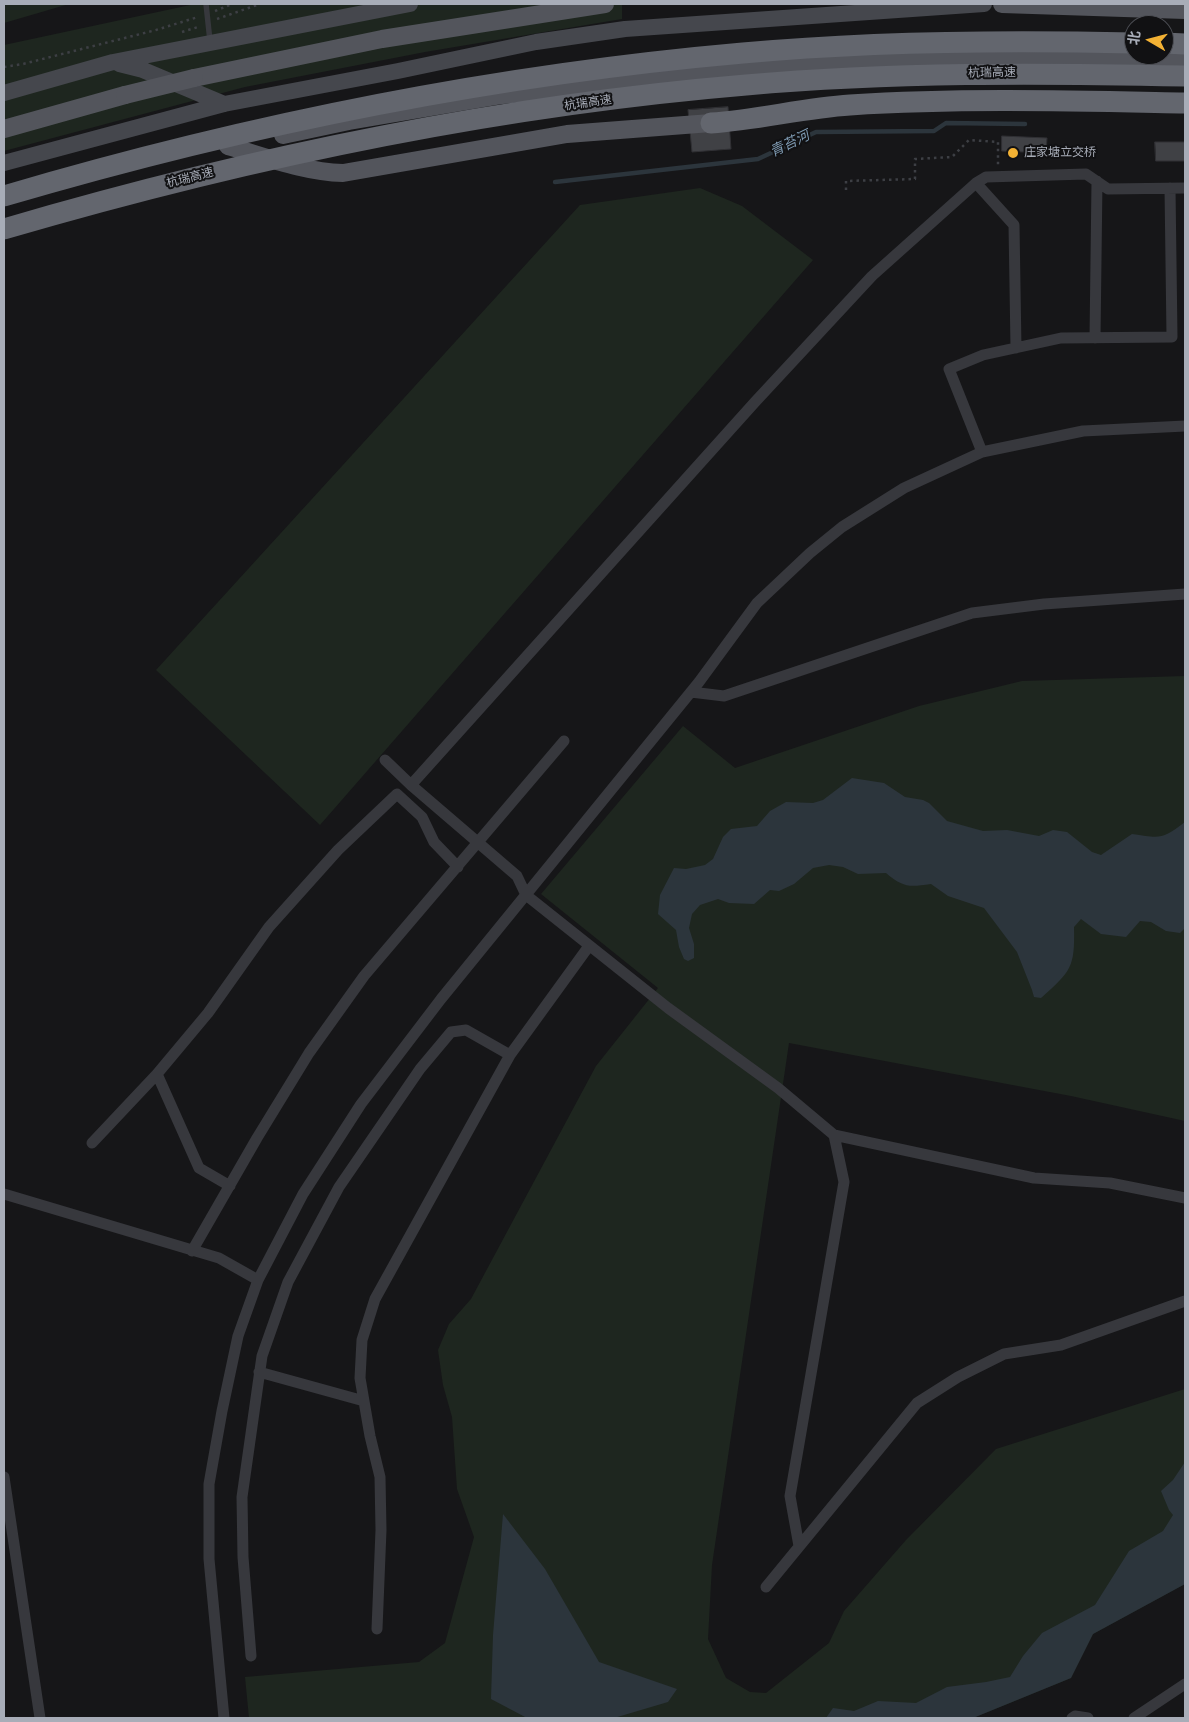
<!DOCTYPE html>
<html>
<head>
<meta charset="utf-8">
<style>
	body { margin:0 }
	#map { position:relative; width:1189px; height:1722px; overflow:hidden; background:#161618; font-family:"Fira Sans","Noto Sans SC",sans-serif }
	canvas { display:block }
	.frame { position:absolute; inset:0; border:5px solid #a8adb8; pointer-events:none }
	.north { position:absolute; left:1124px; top:15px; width:50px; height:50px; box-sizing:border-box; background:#111113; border:1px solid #4d4f55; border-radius:50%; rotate:278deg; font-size:14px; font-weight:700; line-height:20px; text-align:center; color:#a8adb8 }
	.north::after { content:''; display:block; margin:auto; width:18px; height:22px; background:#f2b134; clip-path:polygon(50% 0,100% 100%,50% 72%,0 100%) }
</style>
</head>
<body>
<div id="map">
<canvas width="1189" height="1722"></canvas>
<div class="frame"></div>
<div class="north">北</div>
</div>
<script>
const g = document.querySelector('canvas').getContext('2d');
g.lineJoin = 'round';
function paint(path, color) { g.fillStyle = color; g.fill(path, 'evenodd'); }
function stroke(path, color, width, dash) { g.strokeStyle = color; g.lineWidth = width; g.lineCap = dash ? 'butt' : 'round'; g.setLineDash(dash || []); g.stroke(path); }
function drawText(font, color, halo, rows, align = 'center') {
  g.font = font + ' "Fira Sans","Noto Sans SC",sans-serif'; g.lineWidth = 4; g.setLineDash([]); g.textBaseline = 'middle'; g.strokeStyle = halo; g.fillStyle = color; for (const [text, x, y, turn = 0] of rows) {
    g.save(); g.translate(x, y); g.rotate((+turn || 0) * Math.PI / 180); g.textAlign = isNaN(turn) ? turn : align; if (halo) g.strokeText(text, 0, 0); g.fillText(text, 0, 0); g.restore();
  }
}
paint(new Path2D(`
	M4,4H69L4,23Z
	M195,4H622V19L425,52L245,87L4,151V45Z
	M700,188L742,206L813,260L320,825L156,670L580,205Z
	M1185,676V1121L1071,1096L789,1043L712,1565L708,1639L726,1678L750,1692L766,1693L829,1643L844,1611L906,1540L996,1449L1185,1389V1584L1093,1634L1071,1678L973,1718H249L245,1677L419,1662L445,1643L474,1537L457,1489L452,1417L443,1385L438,1350L449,1324L471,1299L596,1066L658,988L541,894L683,726L735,768L919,706L1022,681Z`), '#1e261f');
paint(new Path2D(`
	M852,778L884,783L905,797L923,800L929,803L947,821L983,831L1007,830L1039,836L1053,830L1067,832L1092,852L1101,855L1132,834C1160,838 1162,840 1185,822V928L1180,933L1166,931L1151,922L1140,921L1126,937L1101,934L1081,919L1074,927C1075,968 1071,971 1041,998L1034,997L1032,990L1017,952L984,908L948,896L931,884C909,887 904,888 886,873L858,874L843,867L829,865L813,868L794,884L779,891L770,890L754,904L729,903L718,899L700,905L692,914L689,928L694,944V958L688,961L684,959L679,947L676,930L658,914L660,895L674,868L686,869L705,865L713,859L723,837L731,829L757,826L770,811L786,802L813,803L823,800Z
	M1185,1462V1584L1093,1634L1071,1678L973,1718H826L833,1708L854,1711L878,1701L916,1703L947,1687L986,1682L1010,1677L1023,1656L1042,1633L1095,1605L1129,1551L1163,1531L1173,1515L1169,1510L1161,1491L1173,1480Z
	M503,1514L545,1569L599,1662L677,1689L668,1702L614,1718H527L491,1699L493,1635Z`), '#2c353c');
stroke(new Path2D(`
	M555,182L758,159L816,132L934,131L946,123L1025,124`), '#2c353c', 4.5);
const building = new Path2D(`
	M728,107L731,149L692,152L688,110Z
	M1002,136L1047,138L1046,153L1002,151Z
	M1155,142H1185V161H1156Z`);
paint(building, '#404145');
stroke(building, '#303034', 1);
stroke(new Path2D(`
	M215,11L232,4
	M217,19L260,4
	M182,32L198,27
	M4,67L23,64L156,30L198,17
	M846,190V181L915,179V159L952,157L969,140L998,142V165
	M4,1717V1718`), '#3d3f44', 2.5, [2.5, 4]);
stroke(new Path2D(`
	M206,4L210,41`), '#37383d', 5.5);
stroke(new Path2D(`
	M976,183L1014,225L1016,348
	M1095,338L1097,181
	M982,452L949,369L983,355L1061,338L1172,337L1170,188
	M691,692L724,696L972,613L1044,604L1185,594
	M385,760L411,785L517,876L526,895L668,1008L778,1088L834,1135L1034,1178L1110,1183L1185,1198
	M411,785L755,402L872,276L976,183L986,177L1086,174L1108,189L1185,188
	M157,1074L199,1168L230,1186
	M92,1143L157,1074L208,1013L269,927L338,850L397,794L422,817L434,842L458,867
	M4,1194L219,1258L258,1280
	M192,1251L257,1138L309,1053L364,976L564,741
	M259,1372L364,1401
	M4,1477L40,1718
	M799,1546L790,1496L844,1182L834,1135
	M766,1587L917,1403L958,1377L1004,1354L1061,1345L1185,1301
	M377,1629L381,1530L380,1477L370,1436L360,1378L362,1340L375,1299L510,1055L589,946
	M251,1656L243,1557L242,1497L262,1356L288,1282L339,1187L420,1069L451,1032L466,1030L510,1055
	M224,1718L209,1559V1484L222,1411L238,1336L258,1280L303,1194L361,1104L441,999L699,682L757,603L810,553L842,527L904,488L982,452L1083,431L1185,426
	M1072,1718L1075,1716L1088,1718
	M1134,1718L1185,1684`), '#37383d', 11);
stroke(new Path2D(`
	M119,64L143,70L224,104
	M4,93L113,62L410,4
	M4,163L224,104L398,71L536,42L625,29L984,4`), '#45474d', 16);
stroke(new Path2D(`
	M1002,4L1185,10
	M194,78L382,39L605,4
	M4,129L125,95
	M283,135L349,121L502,95L783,66L955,57H1104L1185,59
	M228,146C266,157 304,172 343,173L567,134L711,123`), '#53555c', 18);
stroke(new Path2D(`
	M1164,43L1185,44
	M711,123C758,120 803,108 850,105C962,98 1074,101 1185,103
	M4,196C245,125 492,75 743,53C873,41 1004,40 1134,43`), '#63666e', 21);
stroke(new Path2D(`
	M125,95L194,78`), '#53555c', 18);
stroke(new Path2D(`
	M4,229C246,158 494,106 746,85C893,72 1039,73 1185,76`), '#63666e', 21);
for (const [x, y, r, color] of [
	[1013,153,6,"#f2b134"]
]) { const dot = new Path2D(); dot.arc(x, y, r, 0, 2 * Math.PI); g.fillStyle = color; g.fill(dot); stroke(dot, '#111113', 2); }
drawText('12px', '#a8adb8', '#111113', [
	["杭瑞高速",992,73,-1],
	["杭瑞高速",588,103,-8],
	["杭瑞高速",190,178,-14]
]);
drawText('12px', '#a8adb8', '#111113', [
	["庄家塘立交桥",1024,153]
], 'left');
drawText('italic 14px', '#7f9bb3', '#111113', [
	["青苔河",790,144,-26]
]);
</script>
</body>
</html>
